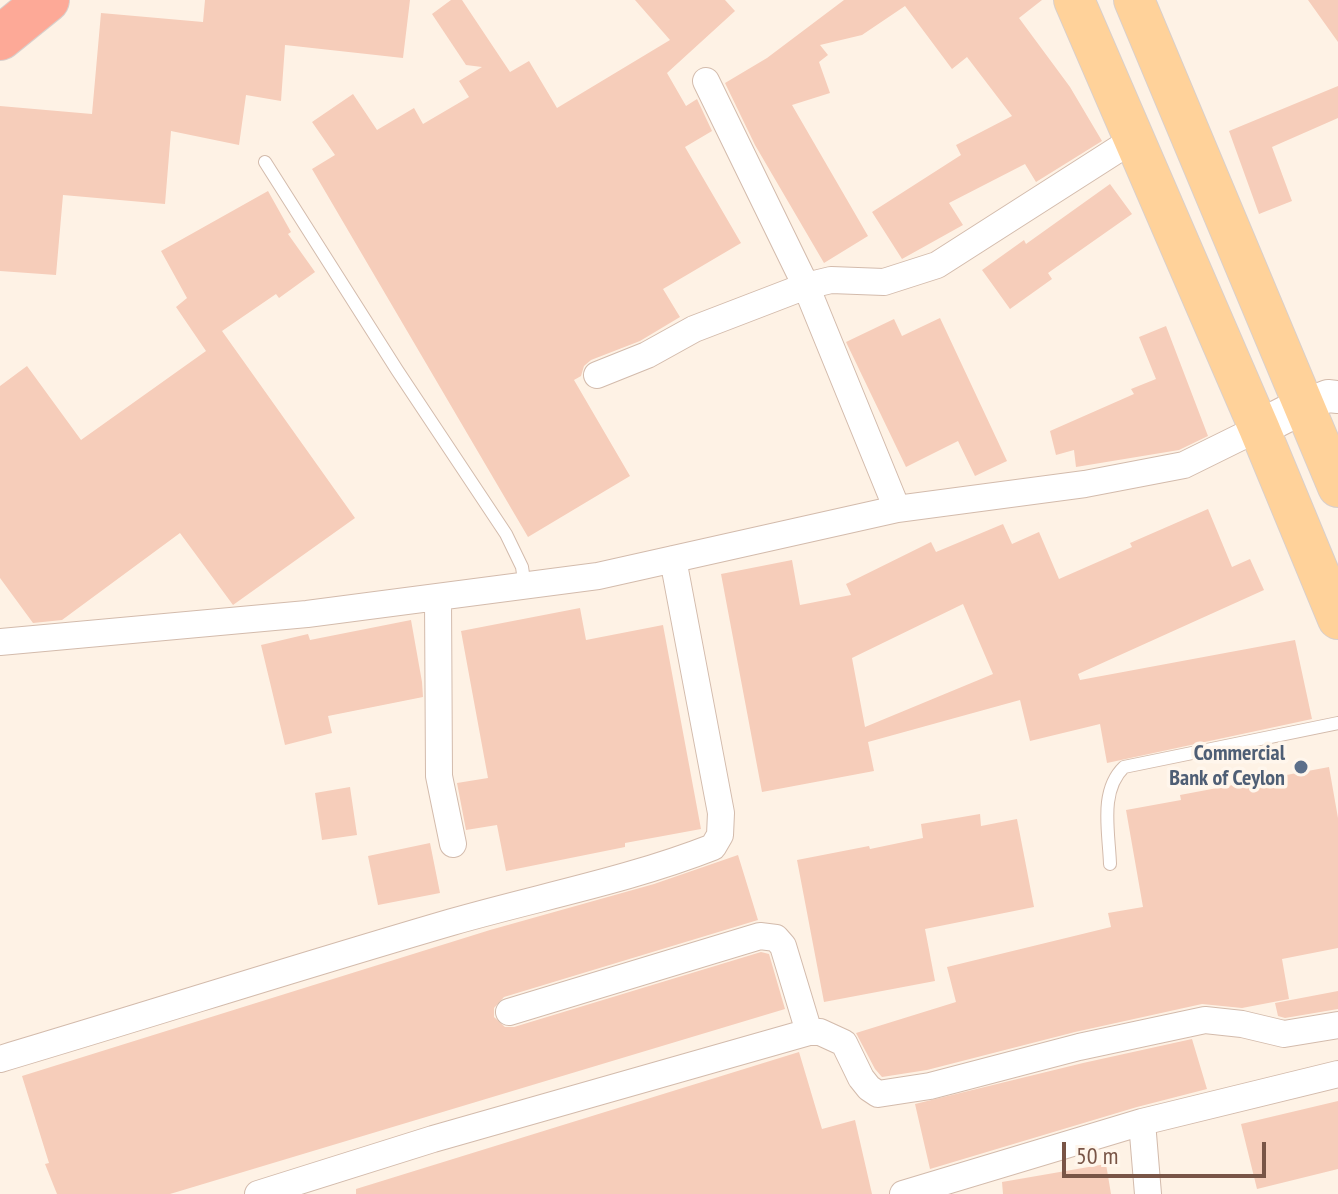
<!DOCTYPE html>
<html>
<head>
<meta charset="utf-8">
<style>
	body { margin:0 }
	#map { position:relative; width:1338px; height:1194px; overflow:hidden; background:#fef2e5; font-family:"PT Sans Narrow",sans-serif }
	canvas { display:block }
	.scale { position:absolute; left:1062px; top:1142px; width:204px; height:36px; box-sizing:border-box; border:4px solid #795547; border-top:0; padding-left:10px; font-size:24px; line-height:28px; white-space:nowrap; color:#795547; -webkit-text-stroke:6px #fff6ec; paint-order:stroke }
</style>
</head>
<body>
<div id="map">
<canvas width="1338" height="1194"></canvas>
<div class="scale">50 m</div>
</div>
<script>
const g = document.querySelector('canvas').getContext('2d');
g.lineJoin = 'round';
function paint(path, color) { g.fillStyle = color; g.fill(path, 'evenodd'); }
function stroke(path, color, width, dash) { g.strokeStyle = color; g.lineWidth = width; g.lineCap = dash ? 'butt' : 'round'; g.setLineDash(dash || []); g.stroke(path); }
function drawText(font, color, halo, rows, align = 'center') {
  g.font = font + ' "PT Sans Narrow",sans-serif'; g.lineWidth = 7; g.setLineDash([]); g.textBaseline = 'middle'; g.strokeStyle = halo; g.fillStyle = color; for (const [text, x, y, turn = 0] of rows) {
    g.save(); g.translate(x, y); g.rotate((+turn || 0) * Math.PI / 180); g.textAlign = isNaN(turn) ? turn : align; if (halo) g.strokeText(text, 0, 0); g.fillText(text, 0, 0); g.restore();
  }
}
paint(new Path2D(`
	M205,0H410L403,58L285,45L281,101L246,95L239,145L171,131L165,204L63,195L56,275L0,271V106L92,114L101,13L203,22Z
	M451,0H462L510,72L529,61L557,108L670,40L635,0H725L735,11L667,73L686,106L697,99L712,131L685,147L741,243L663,289L680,317L640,341L591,360L584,366L581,376L574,380L630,476L528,537L312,169L335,155L312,122L353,94L377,130L414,108L423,124L469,97L459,81L482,67L466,65L432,14Z
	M844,0H1042L1019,18L1070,87L1102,141L1036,182L1025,164L949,203L963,225L902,259L872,212L961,155L956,145L1012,116L967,57L952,69L905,6L862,35L820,45L828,55L819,62L830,93L792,105L868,236L824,263L755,145L725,83L767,58Z
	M1308,0H1338V42Z
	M1338,86V118L1272,147L1292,201L1259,214L1229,131Z
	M1110,184L1132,214L1048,273L1052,279L1010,309L982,270L1024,240L1026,244Z
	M268,191L291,232L288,234L315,272L279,298L276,294L222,331L355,518L233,605L180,533L62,620L33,623L0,578V386L27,366L81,440L206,351L176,307L187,298L161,251Z
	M940,318L1007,461L975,476L958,441L906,467L846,342L894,319L902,336Z
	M1166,326L1208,436L1179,450L1076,467L1074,450L1056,455L1050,431L1134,394L1131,389L1156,379L1139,337Z
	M1208,509L1232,567L1250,559L1264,590L1078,674L1080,680L1295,640L1312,719L1107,763L1100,724L1030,741L1020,700L868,742L874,771L762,792L721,574L792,560L800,605L851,595L846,584L931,542L936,552L1003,524L1012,544L1039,532L1059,579L1132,547L1130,543ZM963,604L993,674L865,727L852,658Z
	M580,608L586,640L663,625L701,829L625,843V847L506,871L497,825L466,830L457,783L488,778L461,631Z
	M411,620L422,682L423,697L328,716L332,733L285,745L261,645L308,634L310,640Z
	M1329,767L1338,818V948L1282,959L1289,999L1242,1008L1202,1004L1075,1032L927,1070L882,1077L875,1069L856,1033L956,1002L947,967L1111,927L1108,913L1143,907L1126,810L1181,800L1180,795Z
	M350,787L357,835L322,840L315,793Z
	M980,814L981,826L1017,819L1034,907L925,929L935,981L824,1002L797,860L869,846L870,849L923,838L921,824Z
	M430,843L440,893L378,905L368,856Z
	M738,855L758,920L504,997L494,1008V1017L505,1027H514L761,952L769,954L785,1009L170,1194H57L45,1164L49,1163L22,1076L490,930L654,884Z
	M1338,991V1009L1285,1018L1278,1016L1275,1003Z
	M1192,1039L1207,1089L1137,1107L930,1169L915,1104L1083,1063Z
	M799,1052L822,1129L855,1120L872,1194H356V1189Z
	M1338,1101V1169L1257,1189L1241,1124Z
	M1106,1164L1111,1194H1003L1002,1182Z`), '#f6cdba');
const service = new Path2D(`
	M265,162L397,370L506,534L522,567L525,587
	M1110,864C1109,832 1099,791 1124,767L1338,723`);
const minor = new Path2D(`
	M706,81L806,286L897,509
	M597,375L647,355L694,329L806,286L831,280L884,282L937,265L1134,139
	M438,599L439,776L453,844
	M0,642L307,614L598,576L897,509L1085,484L1184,465L1259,428
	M509,1012L760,936L776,938L783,946L809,1032
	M0,1059C151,1014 301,966 452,922C539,897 629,880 713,847L720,835L721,813L673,559
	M1142,1122L1148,1194
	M258,1194L433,1139L809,1032H820L844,1043L861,1078L869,1088L878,1094L930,1086L1079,1047L1205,1020L1242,1024L1284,1034L1338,1025
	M903,1194L1142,1122L1338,1074`);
const tertiary = new Path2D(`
	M1304,405L1328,396L1338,397`);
const secondary = new Path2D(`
	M1259,428L1304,405`);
const primary = new Path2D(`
	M1074,0L1259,428L1338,619
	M1134,0L1338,487`);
const motorway = new Path2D(`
	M0,38L47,0`);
stroke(service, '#d3bbac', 14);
stroke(minor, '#d3bbac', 28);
stroke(tertiary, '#d3bbac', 34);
stroke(secondary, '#d6baa9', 38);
stroke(primary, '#d9cfcb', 42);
stroke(motorway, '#d9cfcb', 46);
stroke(service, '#fff', 12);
stroke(minor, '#fff', 26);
stroke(tertiary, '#fff', 32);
stroke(secondary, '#fff', 36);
stroke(primary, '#ffd29a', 40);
stroke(motorway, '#fda997', 44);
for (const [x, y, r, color] of [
	[1301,767,8,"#5c6f8a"]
]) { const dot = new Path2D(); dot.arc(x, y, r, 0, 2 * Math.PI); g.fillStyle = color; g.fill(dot); stroke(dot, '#fff6ec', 3); }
drawText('bold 22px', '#4e5e75', '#fff6ec', [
	["Commercial",1285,754],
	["Bank of Ceylon",1285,779]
], 'right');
</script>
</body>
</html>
